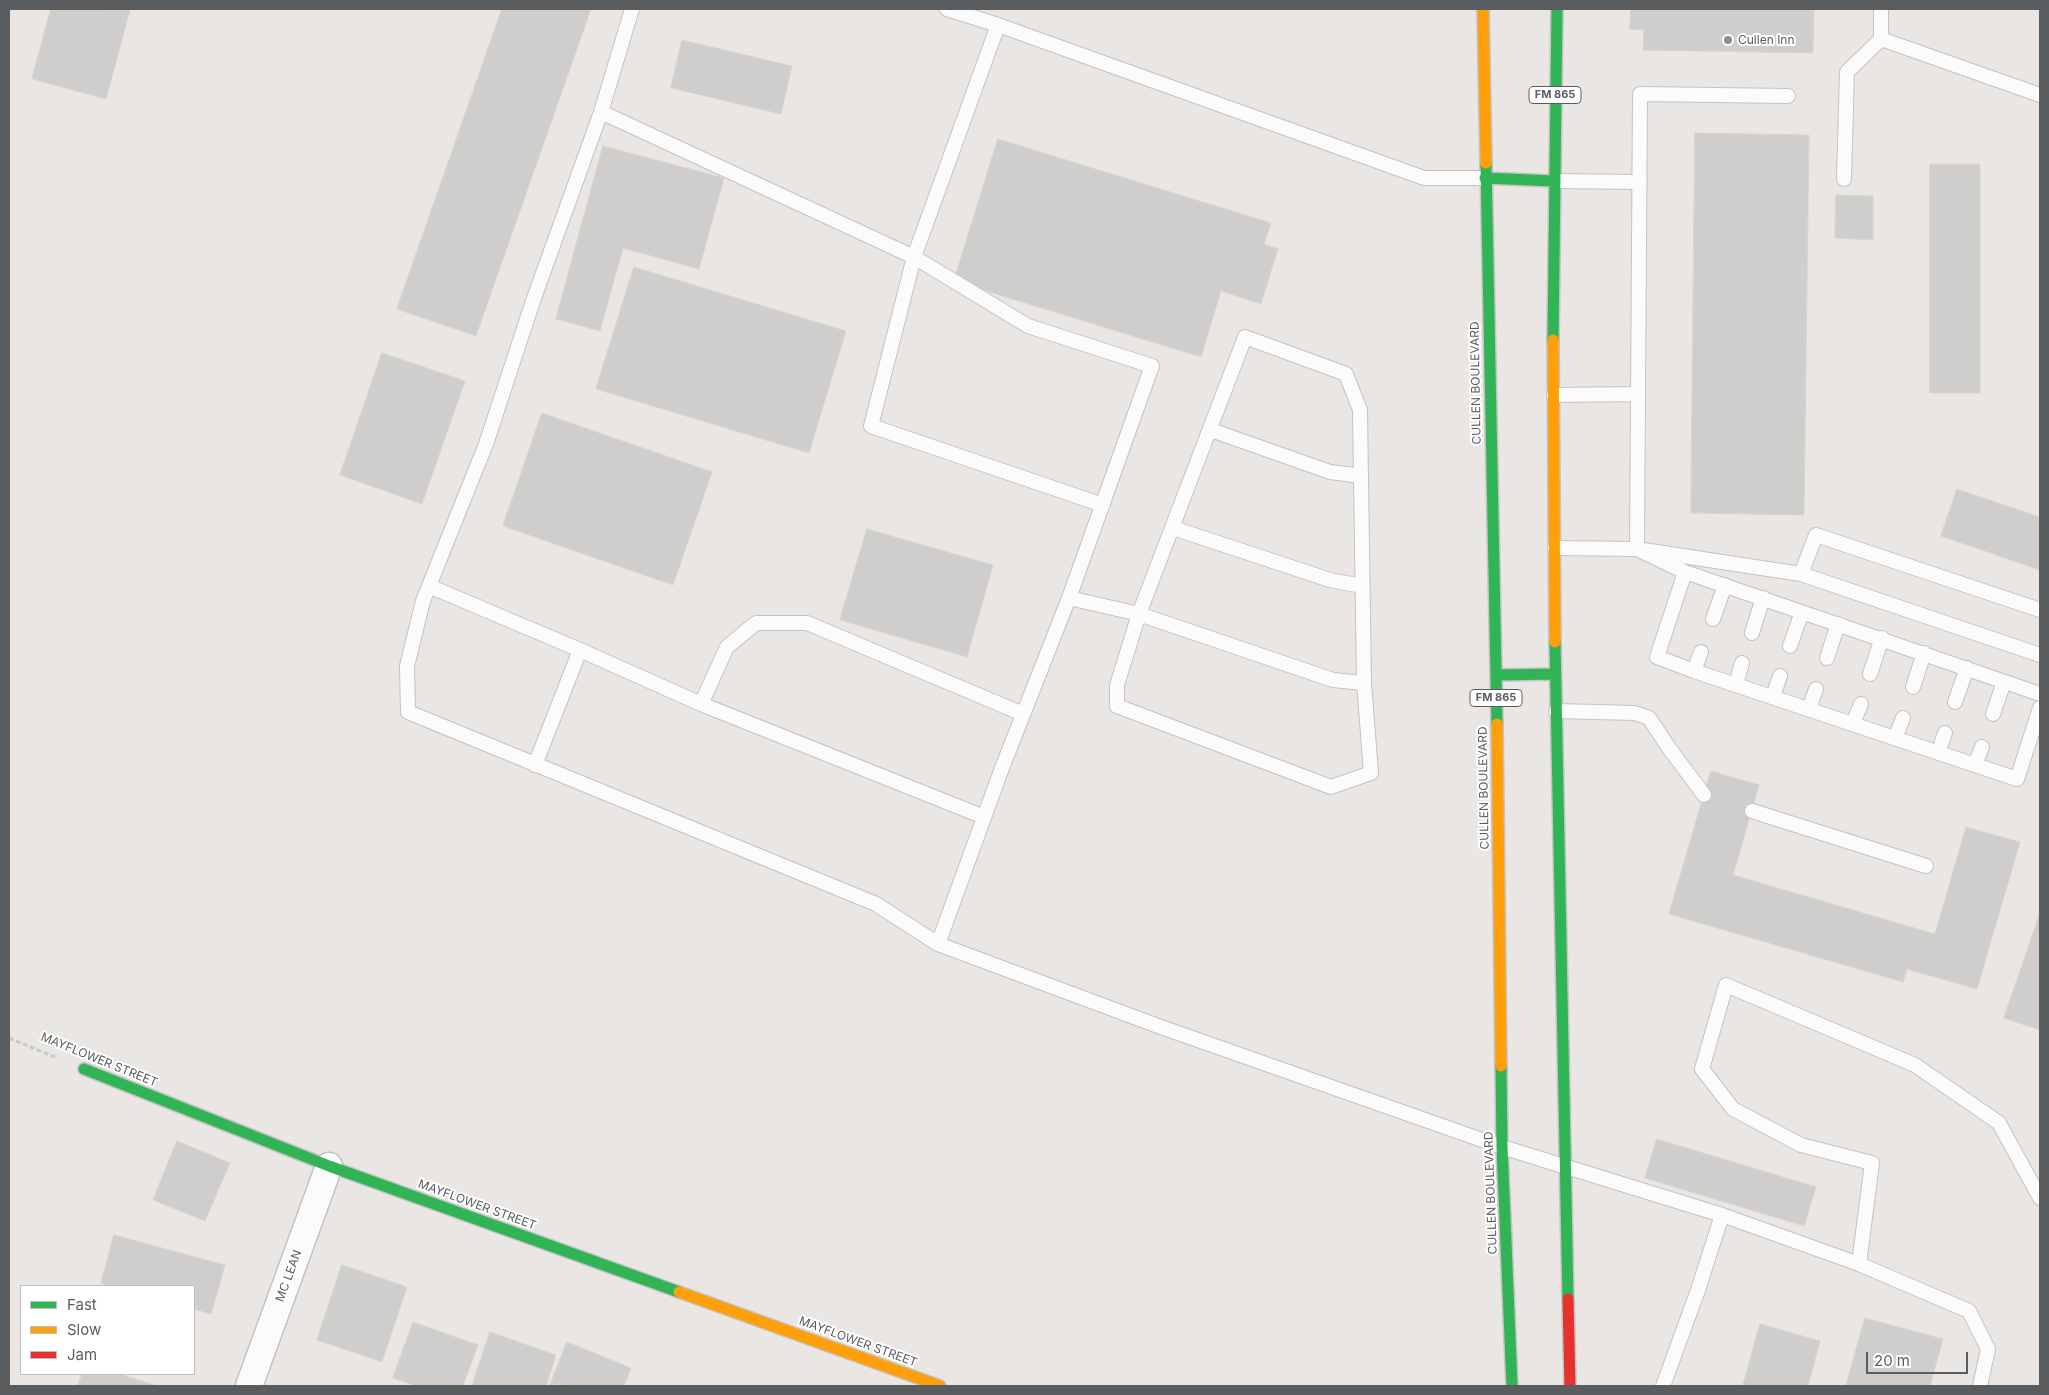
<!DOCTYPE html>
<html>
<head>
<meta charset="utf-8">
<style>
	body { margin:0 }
	#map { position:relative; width:2049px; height:1395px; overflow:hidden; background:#e9e6e3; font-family:Inter,sans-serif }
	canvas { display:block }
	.frame { position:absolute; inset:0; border:10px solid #595d60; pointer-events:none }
	.legend { position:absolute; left:20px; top:1285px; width:175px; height:90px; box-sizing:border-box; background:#fff; border:1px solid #bdbebf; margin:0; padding:6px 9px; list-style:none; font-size:15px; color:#595d60 }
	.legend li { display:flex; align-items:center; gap:10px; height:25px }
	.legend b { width:25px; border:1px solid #bdbebf }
	.scale { position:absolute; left:1866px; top:1352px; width:102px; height:22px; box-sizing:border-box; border:2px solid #595d60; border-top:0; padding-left:6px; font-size:15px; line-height:18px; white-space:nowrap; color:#595d60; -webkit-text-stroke:4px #fff; paint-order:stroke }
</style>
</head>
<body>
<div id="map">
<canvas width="2049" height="1395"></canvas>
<div class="frame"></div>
<ul class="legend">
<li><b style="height:6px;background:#30b455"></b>Fast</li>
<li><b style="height:6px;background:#ff9f0a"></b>Slow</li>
<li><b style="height:6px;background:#e5322d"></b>Jam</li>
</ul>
<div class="scale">20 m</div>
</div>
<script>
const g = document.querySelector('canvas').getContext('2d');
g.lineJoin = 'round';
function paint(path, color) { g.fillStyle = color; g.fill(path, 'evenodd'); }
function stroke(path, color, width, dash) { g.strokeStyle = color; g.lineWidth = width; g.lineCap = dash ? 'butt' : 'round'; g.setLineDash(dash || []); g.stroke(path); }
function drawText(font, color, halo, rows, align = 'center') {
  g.font = font + ' Inter,sans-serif'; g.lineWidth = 4; g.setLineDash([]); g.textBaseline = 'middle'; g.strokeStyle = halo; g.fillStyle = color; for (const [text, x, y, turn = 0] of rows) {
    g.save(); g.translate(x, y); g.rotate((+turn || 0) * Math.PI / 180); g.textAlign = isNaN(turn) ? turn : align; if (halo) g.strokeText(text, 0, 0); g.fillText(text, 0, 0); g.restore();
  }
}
const building = new Path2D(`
	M51,9L130,10L106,99L32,79Z
	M502,9H591L476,336L397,309Z
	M1631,9H1814L1813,53L1643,50L1644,30L1630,29Z
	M682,40L792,66L781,114L671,88Z
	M1695,133L1809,135L1804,515L1691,513Z
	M998,139L1271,223L1264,244L1278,249L1261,304L1221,291L1201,357L954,281Z
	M603,146L724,178L699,269L623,248L600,331L556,319Z
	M1930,164H1980V393H1930Z
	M1836,195L1873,196V240L1835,238Z
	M634,267L846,331L809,453L596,389Z
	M382,353L465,381L422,504L340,475Z
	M542,413L712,472L673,585L503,526Z
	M1957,489L2040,517V570L1941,536Z
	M867,529L993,565L967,657L840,620Z
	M1711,771L1759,785L1733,875L1935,934L1966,827L2020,842L1977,989L1907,969L1903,982L1669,914Z
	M2040,913V1030L2004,1018Z
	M1657,1139L1816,1187L1804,1226L1645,1178Z
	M177,1141L230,1163L205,1221L153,1200Z
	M114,1235L225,1265L211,1314L194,1309V1286H111L101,1283Z
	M342,1265L407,1287L382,1362L317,1340Z
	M1865,1318L1943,1339L1930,1386H1846Z
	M413,1322L478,1345L463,1386H416L393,1378Z
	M1760,1324L1820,1341L1808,1386H1743Z
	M490,1332L556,1355L546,1386H472Z
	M567,1342L631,1368L624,1386L550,1385Z
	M82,1374H120L157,1386H78Z`);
paint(building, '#d0cecc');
stroke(building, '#d7d5d2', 1);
const lane = new Path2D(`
	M947,9L998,25L1424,178H1485
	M1881,9V39L2040,95
	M998,25L914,257L871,426L1103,505
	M1788,96L1640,94L1637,549L1801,574
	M601,112L632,9
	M1844,179L1847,72L1881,39
	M1553,181L1640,182
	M1245,337L1346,374L1360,410L1364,683L1371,773L1331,787L1117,706V685L1139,614Z
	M1554,395L1637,394
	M1211,430L1330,472L1361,476
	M1173,528L1330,580L1362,586
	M1555,548L1637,549L1685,572L2040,694
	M1685,572L1657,657L1694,671L2017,779L2040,708
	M429,586L580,650
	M1069,598L1002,768L938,944L1158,1026L1502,1147L1722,1215L1859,1264
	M2040,610L1816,535L1801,574L2040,655
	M1713,619L1725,585
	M1752,633L1763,598
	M1790,646L1802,612
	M1827,658L1838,624
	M1694,671L1701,652
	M1870,674L1882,638
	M1736,684L1742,663
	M1913,687L1924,653
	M1773,696L1780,676
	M1955,702L1967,668
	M701,704L727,647L756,623H807L1023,714
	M1809,709L1816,689
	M1556,711L1635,713L1649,718L1669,748L1704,795
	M1993,714L2004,682
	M1853,723L1861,704
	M1895,738L1903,718
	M1938,753L1945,733
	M535,765L580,650L701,704L984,817
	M1975,765L1982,747
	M1752,811L1926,866
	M938,944L876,904L408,712L407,666L423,601L486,444L533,301L601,112L914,257L1028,326L1152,366L1069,598L1139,614L1333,680L1364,683
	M1663,1386L1698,1290L1722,1215
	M1980,1386L1988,1349L1969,1311L1859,1264L1872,1163L1801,1145L1733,1109L1702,1069L1726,985L1915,1065L1999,1123L2040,1198`);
const street = new Path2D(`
	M249,1386L329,1166`);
const fast = new Path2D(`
	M1486,163L1497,724
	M1485,178L1553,181
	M1553,340L1557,9
	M1555,642L1568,1299
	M1496,675L1555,674
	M1501,1066L1502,1147L1512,1386
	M84,1069L329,1166L679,1292`);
const slow = new Path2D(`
	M1483,9L1486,163
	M1553,340L1555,642
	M1497,724L1501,1066
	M679,1292L940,1386`);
const jam = new Path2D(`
	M1568,1299L1570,1386`);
stroke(lane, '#c4c3c4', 16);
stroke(street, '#c4c3c4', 29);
stroke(fast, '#c4c3c4', 14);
stroke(slow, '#c4c3c4', 14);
stroke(jam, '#c4c3c4', 14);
stroke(new Path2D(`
	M9,1038L57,1058`), '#c5cac6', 3, [5, 2.5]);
stroke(lane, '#fcfbfb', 14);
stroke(street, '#fcfbfb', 26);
stroke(fast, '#30b455', 11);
stroke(slow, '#ff9f0a', 11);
stroke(jam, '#e5322d', 11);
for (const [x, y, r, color] of [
	[1728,40,5,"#8b8d8e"]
]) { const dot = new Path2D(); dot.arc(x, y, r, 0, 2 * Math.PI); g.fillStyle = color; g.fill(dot); stroke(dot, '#fff', 2); }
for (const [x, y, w] of [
	[1555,95,52],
	[1496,698,52]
]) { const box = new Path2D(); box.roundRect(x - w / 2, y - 8.5, w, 17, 4); g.fillStyle = '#fff'; g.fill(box); stroke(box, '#595d60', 1); }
drawText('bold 11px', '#595d60', null, [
	["FM 865",1555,95],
	["FM 865",1496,698]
]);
drawText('12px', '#595d60', '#fff', [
	["Cullen Inn",1738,40]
], 'left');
drawText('12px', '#595d60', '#fff', [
	["CULLEN BOULEVARD",1476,383,-91],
	["CULLEN BOULEVARD",1484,788,-91],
	["MAYFLOWER STREET",99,1060,22],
	["CULLEN BOULEVARD",1491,1193,-92],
	["MAYFLOWER STREET",477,1205,20],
	["MC LEAN",289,1276,-70],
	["MAYFLOWER STREET",858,1342,20]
]);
</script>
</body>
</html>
